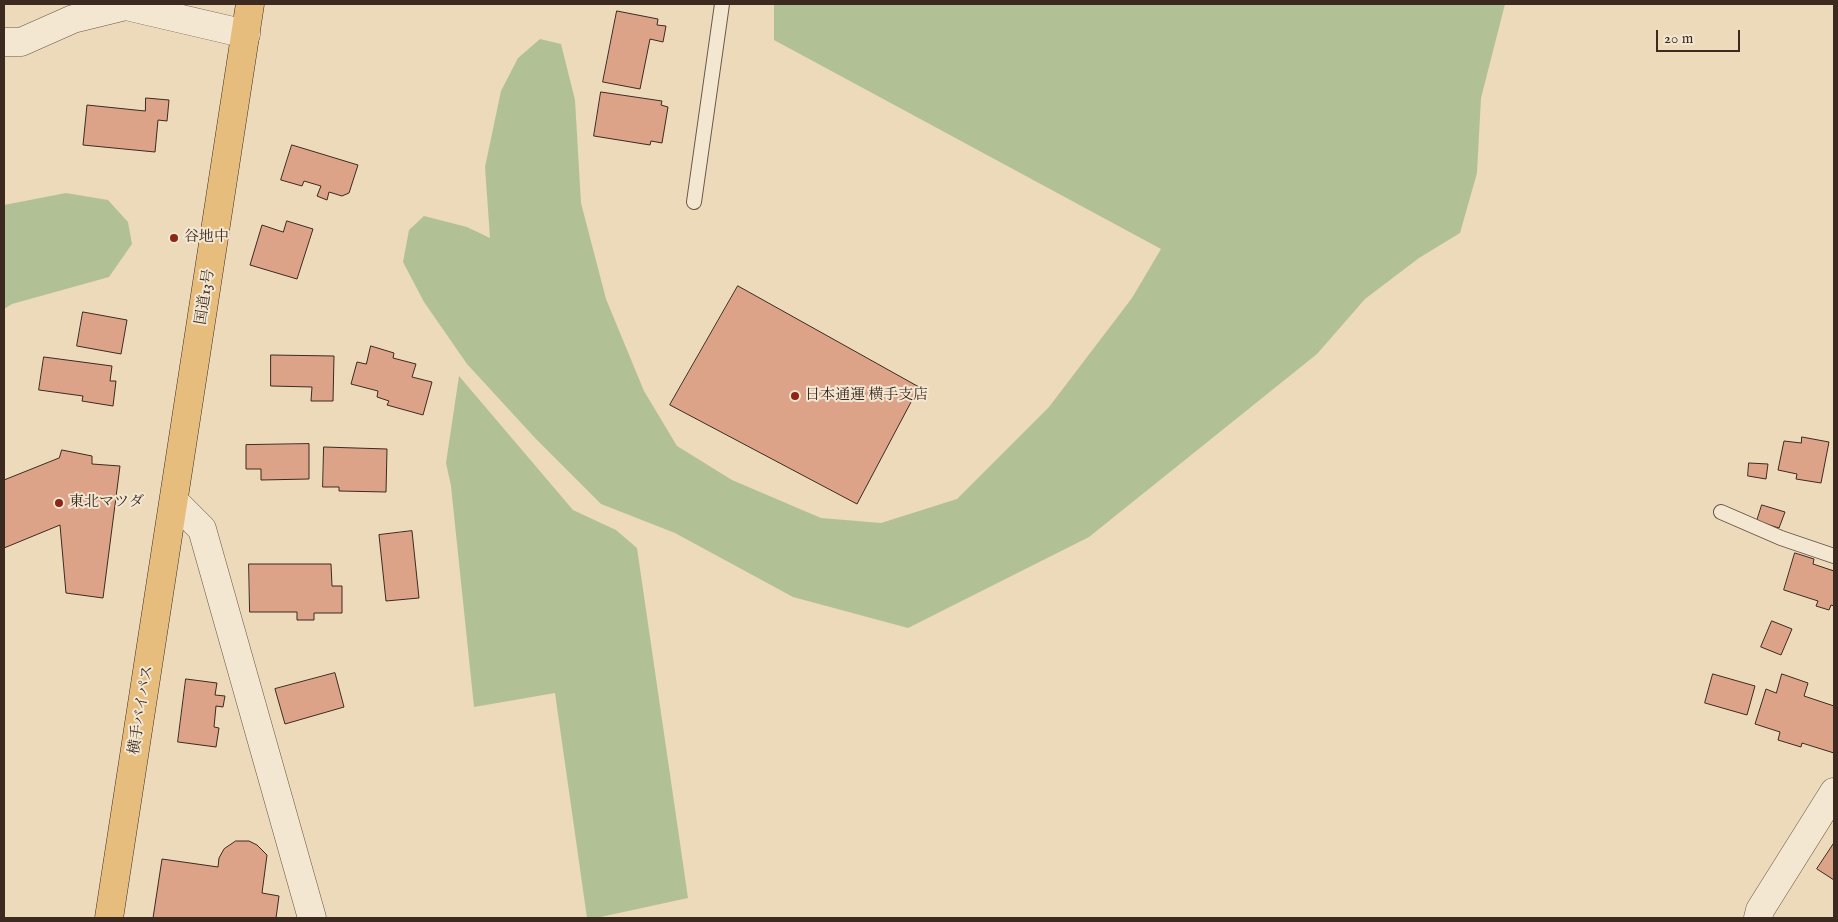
<!DOCTYPE html>
<html>
<head>
<meta charset="utf-8">
<style>
	body { margin:0 }
	#map { position:relative; width:1838px; height:922px; overflow:hidden; background:#ecdaba; font-family:"IM FELL English",serif }
	canvas { display:block }
	.frame { position:absolute; inset:0; border:5px solid #3c2a21; pointer-events:none }
	.scale { position:absolute; left:1656px; top:30px; width:84px; height:22px; box-sizing:border-box; border:2px solid #3c2a21; border-top:0; padding-left:6px; font-size:15px; line-height:18px; white-space:nowrap; color:#3c2a21; -webkit-text-stroke:4px #f3e7d2; paint-order:stroke }
</style>
</head>
<body>
<div id="map">
<canvas width="1838" height="922"></canvas>
<div class="frame"></div>
<div class="scale">20 m</div>
</div>
<script>
const g = document.querySelector('canvas').getContext('2d');
g.lineJoin = 'round';
function paint(path, color) { g.fillStyle = color; g.fill(path, 'evenodd'); }
function stroke(path, color, width, dash) { g.strokeStyle = color; g.lineWidth = width; g.lineCap = dash ? 'butt' : 'round'; g.setLineDash(dash || []); g.stroke(path); }
function drawText(font, color, halo, rows, align = 'center') {
  g.font = font + ' "IM FELL English","Noto Serif JP",serif'; g.lineWidth = 4; g.setLineDash([]); g.textBaseline = 'middle'; g.strokeStyle = halo; g.fillStyle = color; for (const [text, x, y, turn = 0] of rows) {
    g.save(); g.translate(x, y); g.rotate((+turn || 0) * Math.PI / 180); g.textAlign = isNaN(turn) ? turn : align; if (halo) g.strokeText(text, 0, 0); g.fillText(text, 0, 0); g.restore();
  }
}
paint(new Path2D(`
	M774,4H1505L1481,98L1477,173L1460,233L1419,258L1365,299L1317,354L1089,537L908,628L793,597L675,533L601,504L536,439L467,364L424,302L403,262L409,230L424,216L467,227L490,238L485,167L501,91L518,58L540,39L561,44L575,100L581,203L606,299L644,391L677,446L732,480L821,518L881,523L957,499L1049,407L1132,298L1161,249L774,40Z
	M66,193L108,200L128,222L132,244L109,277L12,304L4,309V205Z
	M459,376L573,510L616,530L637,548L688,898L596,918H587L555,693L474,707L451,486L446,463Z`), '#b2c195');
const building = new Path2D(`
	M617,11L658,19L657,25L666,26L663,42L650,39L640,89L603,82Z
	M601,92L662,101L661,105L668,107L662,143L651,141L650,145L594,136Z
	M146,98L169,100L167,121L158,120L155,152L83,145L87,105L145,111Z
	M292,145L358,165L349,193L342,196L329,192L327,200L317,196L321,186L304,181L302,186L281,180Z
	M287,221L313,229L297,279L250,265L262,225L283,232Z
	M738,286L919,387L857,504L670,405Z
	M83,312L127,320L121,354L77,346Z
	M371,346L394,353L393,358L416,364L412,377L432,382L423,415L387,405L389,401L377,397L378,391L351,384L357,362L366,364Z
	M271,355L334,356L333,401H311L312,387L271,386Z
	M44,357L112,366L110,381H116L113,406L82,401L83,396L39,390Z
	M1802,437L1829,442L1821,483L1796,479L1797,474L1778,470L1784,441L1801,443Z
	M309,444V479L261,480V469H246V445Z
	M324,447L387,449L386,492L339,491V487H323Z
	M62,450L92,456V464L120,466L103,598L66,593L60,525L4,548V480L59,458Z
	M1749,463L1768,464L1766,479L1748,476Z
	M1762,505L1785,512L1779,528L1757,521Z
	M412,531L419,598L386,601L379,535Z
	M1795,553L1814,559L1813,564L1834,571V606L1831,605L1829,610L1816,606L1818,601L1784,590Z
	M249,564H331L332,586H342V613H314V620H297V612H250Z
	M1772,621L1792,629L1781,655L1761,647Z
	M335,673L344,707L285,724L275,689Z
	M1713,674L1755,686L1747,715L1705,703Z
	M1782,674L1808,683L1804,696L1834,706V753L1802,743L1801,747L1778,740L1780,732L1755,724L1766,689L1776,693Z
	M186,679L217,683L215,695L225,696L223,707L216,706L214,727L219,728L216,747L178,742Z
	M236,841H249L257,845L267,855L262,893L279,896L276,918H153L162,859L218,867L219,858L224,849Z
	M1834,843V880L1817,869Z`);
paint(building, '#dda388');
stroke(building, '#3c2a21', 1);
const lane = new Path2D(`
	M694,202L722,4
	M1721,512L1781,538L1834,556`);
const street = new Path2D(`
	M4,42H21L73,19L126,6L246,34
	M174,501L202,529L312,918
	M1758,918L1760,910L1834,792`);
const highway = new Path2D(`
	M109,918L250,4`);
stroke(lane, '#685647', 16);
stroke(street, '#685647', 29);
stroke(highway, '#3c2a21', 29);
stroke(lane, '#f3e7d2', 14);
stroke(street, '#f3e7d2', 28);
stroke(highway, '#e6bd7d', 28);
for (const [x, y, r, color] of [
	[174,238,5,"#8f2418"],
	[795,396,5,"#8f2418"],
	[59,503,5,"#8f2418"]
]) { const dot = new Path2D(); dot.arc(x, y, r, 0, 2 * Math.PI); g.fillStyle = color; g.fill(dot); stroke(dot, '#f3e7d2', 2); }
drawText('15px', '#3c2a21', '#f3e7d2', [
	["谷地中",184,238],
	["日本通運 横手支店",805,396],
	["東北マツダ",69,503]
], 'left');
drawText('15px', '#3c2a21', '#f3e7d2', [
	["国道13号",206,297,-81],
	["横手バイパス",142,710,-81]
]);
</script>
</body>
</html>
